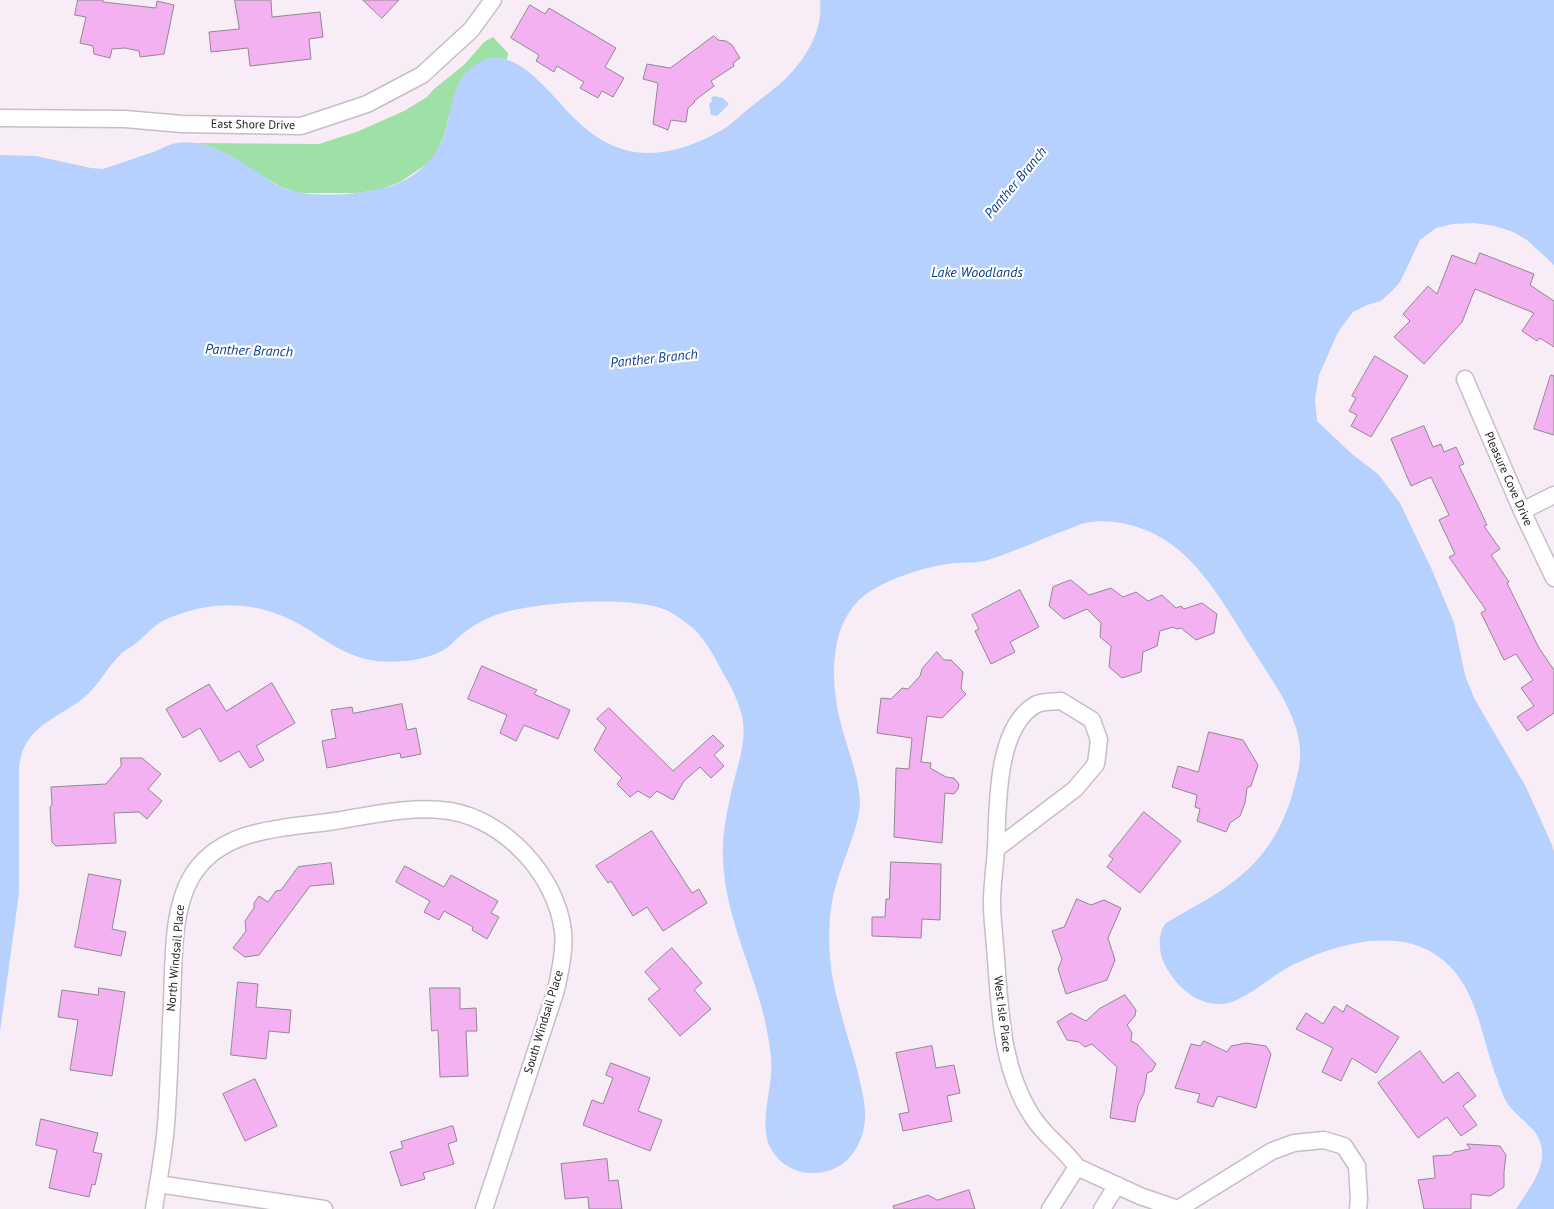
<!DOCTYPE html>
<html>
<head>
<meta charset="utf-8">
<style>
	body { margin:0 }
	canvas { display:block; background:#f8edf7 }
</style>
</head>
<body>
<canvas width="1554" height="1209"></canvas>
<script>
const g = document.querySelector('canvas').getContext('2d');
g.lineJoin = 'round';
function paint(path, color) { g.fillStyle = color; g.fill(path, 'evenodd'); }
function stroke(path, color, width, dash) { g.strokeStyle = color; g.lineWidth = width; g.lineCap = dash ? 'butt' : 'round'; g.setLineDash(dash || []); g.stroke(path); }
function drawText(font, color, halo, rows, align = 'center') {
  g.font = font + ' "PT Sans",sans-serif'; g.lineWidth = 4.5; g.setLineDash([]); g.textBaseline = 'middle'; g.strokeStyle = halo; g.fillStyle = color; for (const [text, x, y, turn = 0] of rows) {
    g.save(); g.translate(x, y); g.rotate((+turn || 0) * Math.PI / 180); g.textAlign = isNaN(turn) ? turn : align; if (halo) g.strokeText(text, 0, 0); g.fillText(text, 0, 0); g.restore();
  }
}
paint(new Path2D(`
	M493,37L508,53L507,59L490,58L455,94L443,138L436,153L427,164L400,182L379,190L356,193H299L281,187L214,148L197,143L319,144L359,131L404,111L427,97L434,89L465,64L484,42Z`), '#9fe0a6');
paint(new Path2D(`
	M820,0H1554V265L1527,240L1513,232L1495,226L1474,223L1453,224L1436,228L1420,240L1400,282L1393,290L1381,301L1367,305L1353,312L1338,332L1319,375L1315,399L1317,421L1352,454L1378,474L1400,503L1432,570L1454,623L1465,675L1474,698L1526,787L1552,845L1554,852V1209H1516C1531,1185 1554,1160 1535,1132C1529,1125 1516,1114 1510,1107C1503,1098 1500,1087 1496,1076C1480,1034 1477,982 1436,955C1393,926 1329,946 1287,968C1269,978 1248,998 1228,1003C1199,1010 1171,983 1162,958C1159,948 1158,933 1165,924C1168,921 1203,902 1209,898C1259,869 1285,832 1297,776C1302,758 1301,743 1295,725C1286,698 1268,674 1253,650C1229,613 1205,567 1168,542C1145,526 1112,517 1085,523C1079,524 1074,527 1069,529C1043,538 1014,552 988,560C972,564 970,562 954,563C926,566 878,581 858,601C830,630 831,678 839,716C845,744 858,771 860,800C860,818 854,833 848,850C840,872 832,893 830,916C829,933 829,952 831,968C836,1002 848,1036 857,1069C861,1086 866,1103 865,1120C862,1151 842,1175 809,1173C792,1172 776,1161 769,1145C761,1124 769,1097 771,1076C772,1061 771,1056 769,1042C760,979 724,921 723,857C722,835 727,811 732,789C737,767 746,744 743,721C740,704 732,688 723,673C715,658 707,642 695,630C690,625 673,613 666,610C631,595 532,602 496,615C487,618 472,626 465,632C454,640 451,647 438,653C432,656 412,661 405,661C363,665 342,652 309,630C268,603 222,598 177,615C171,617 166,619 161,622C151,628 144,637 135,644C130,648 125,650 121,654C108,666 100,683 88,694C67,714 35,721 23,750C21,755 20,761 19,767V893L0,1032V155L36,156L91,168L103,169C121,163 138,157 156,151C162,148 170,144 177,143C182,142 190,142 196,143C217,145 244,163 262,175C268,179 274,184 281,187C309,200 371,195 399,183C419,174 435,159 443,138C453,112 450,76 480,62C484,60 488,58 493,58C517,57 534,76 550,92C565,109 581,127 600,139C641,164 683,152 722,130C731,125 739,116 747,110C758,101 769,93 780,84C803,63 824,32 820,0Z
	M714,96L723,98L729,104L717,116L711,115L709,104L712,101L711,98Z`), '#b6d1fd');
const building = new Path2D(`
	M78,0H103V2L156,8L157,1L174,5L164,54L140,57L139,51L125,48L112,49L110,58L94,54L93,46L80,43L86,17L75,15Z
	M235,0H271L272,17L320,12L323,37L309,39L311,59L250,66L248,48L211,52L209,32L239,29Z
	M363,0H399L382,18Z
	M530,5L545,14L549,8L616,48L605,67L624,78L613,97L602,91L598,98L580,88L584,82L557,66L554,72L536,61L539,55L511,38Z
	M714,36L718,40L726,41L732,45L740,58L733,63L734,66L711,81L714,86L694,101L695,102L688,108L686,122L671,120L668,130L653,124L658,83L643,79L647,64L670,68Z
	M1480,253L1534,274L1530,285L1554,301V347L1540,338L1537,341L1522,331L1534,313L1475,289L1462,322L1424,364L1394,337L1410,321L1403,314L1428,286L1437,294L1452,255L1475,264Z
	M1375,356L1408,376L1371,437L1351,426L1357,415L1349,411L1356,398L1352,396Z
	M1551,375L1554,376V435L1534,429Z
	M1424,426L1433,447L1441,444L1444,452L1456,447L1464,464L1459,466L1487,525L1484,526L1500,549L1491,555L1509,582L1507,583L1539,648L1554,670V713L1527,731L1517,717L1534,706L1521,688L1533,680L1516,654L1504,660L1481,613L1486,610L1449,557L1455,554L1439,520L1449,515L1431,477L1411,486L1391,439Z
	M1071,580L1089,595L1111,588L1123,597L1136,592L1148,601L1162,595L1176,608L1181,606L1184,609L1202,603L1217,614L1214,633L1196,640L1181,628L1177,629L1173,627L1160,631L1157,646L1143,652L1141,672L1122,678L1109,667L1111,646L1100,637L1101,623L1087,609L1064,619L1049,606L1053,587Z
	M1020,590L1039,627L1010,642L1015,652L991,664L975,631L979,629L972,615Z
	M937,652L944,660H951L963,672L961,689L966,694L942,718L927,716L921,762L931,763L930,768L946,777L954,778L959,784L958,789L954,794L945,793L942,843L894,837L896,768L909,769L912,738L877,733L881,698L891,699L902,688L908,689L920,676L922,669Z
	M482,666L537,690L534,694L570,710L558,739L524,725L516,741L500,733L507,715L468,699Z
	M272,683L295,723L256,746L264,760L250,768L239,751L220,762L200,728L183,738L166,709L209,684L226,711Z
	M402,704L407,730L416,728L421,754L401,758L400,753L327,768L322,741L336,738L331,710L352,707L353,713Z
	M609,708L673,771L713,735L724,746L714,755L724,766L711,778L700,767L684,781L673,800L657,791L650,798L638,791L630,797L617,784L622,778L594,750L606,728L597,719Z
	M1209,732L1243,740L1258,765L1251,786L1247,788L1245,803L1240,816L1230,823L1226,832L1197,821L1200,809L1195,807L1197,795L1172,787L1178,766L1198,772Z
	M121,758H142L161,774L148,789L162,801L147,819L139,812L114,813L116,843L56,846L52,842L50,807L52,805L51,787L106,784L121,766Z
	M1144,812L1181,841L1140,893L1107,867L1113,859L1109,856Z
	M652,831L692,893L699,889L707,903L663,931L647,907L633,916L611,881L608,883L596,866Z
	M891,862L941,864L940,920L922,919L921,938L872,936V917H885L886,899H889Z
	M331,863L334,884L310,886L259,955L245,957L233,948L246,931L245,921L254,908V903L259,896L268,902L276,891L281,890L298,867Z
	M405,866L444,887L451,875L498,901L491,913L499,917L487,939L472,930L473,927L444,911L439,920L424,912L430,901L396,882Z
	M89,874L121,880L112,929L126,932L121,956L75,947Z
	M1077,899L1091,905L1104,900L1121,908L1108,938L1115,960L1107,980L1066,994L1058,969L1062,959L1052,931L1064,927Z
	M672,948L702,983L694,990L711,1009L680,1036L648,999L660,989L645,972Z
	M238,982L258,984L256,1007L291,1010L289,1033L269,1031L266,1059L231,1055Z
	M99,988L125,992L112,1076L70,1070L78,1020L58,1017L62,990L98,995Z
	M430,988H460V1009L476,1008L477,1031H466L468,1076L440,1077L438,1030L432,1031Z
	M1125,995L1136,1010L1135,1016L1127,1025L1132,1033L1131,1041L1137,1044L1156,1064L1152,1071L1147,1073L1144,1093L1138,1105L1135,1122L1110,1118L1117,1067L1092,1044L1085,1047L1079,1042L1067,1040L1057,1022L1071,1013L1086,1021L1099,1009Z
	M1347,1005L1399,1037L1376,1073L1352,1058L1341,1081L1322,1072L1333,1048L1296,1029L1306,1013L1323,1024L1334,1006L1343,1012Z
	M1204,1041L1227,1052L1231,1046L1246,1043L1266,1046L1271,1054L1256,1108L1218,1096L1213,1107L1197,1102L1200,1094L1175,1088L1191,1044L1200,1046Z
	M932,1046L936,1068L954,1065L960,1093L947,1096L952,1121L903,1131L899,1114L909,1112L896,1053Z
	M1420,1051L1443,1083L1458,1072L1476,1096L1463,1106L1477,1125L1461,1136L1447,1117L1418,1138L1378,1083Z
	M611,1063L650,1078L638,1111L662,1120L650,1151L583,1125L592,1100L603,1104L613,1078L606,1075Z
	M255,1079L277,1126L245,1141L223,1094Z
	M41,1119L98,1133L93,1152L102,1154L95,1185L92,1184L89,1197L49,1188L57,1150L36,1145Z
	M453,1126L457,1141L448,1144L454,1164L423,1173L425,1179L401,1186L390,1152L403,1148L401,1142Z
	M1467,1144L1500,1146L1506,1155L1504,1172V1187L1490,1196L1471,1194V1209H1424L1418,1180L1435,1178L1433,1156L1451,1155L1454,1152L1470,1149Z
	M607,1159L609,1181L618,1180L622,1209H589L588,1197L565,1199L561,1164Z
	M969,1190L975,1209H894L893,1206L928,1195L937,1200Z`);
paint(building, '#f3b1f1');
stroke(building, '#928791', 1);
const street = new Path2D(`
	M0,118L125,119L182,124L301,126L367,104L422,75L471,30L493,0
	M1465,379L1522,511L1554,578
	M1522,511L1554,495
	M1061,701L1092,720L1099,740L1096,764L1075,789L996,849C998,808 995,729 1035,705C1042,701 1054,702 1061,701Z
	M996,849C995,866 992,884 992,902C992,921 995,940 996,959C1000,1012 1002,1070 1032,1116C1044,1136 1064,1148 1077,1167L1140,1196L1178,1209
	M158,1184L324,1209
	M154,1209C158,1181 164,1153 166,1125C169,1084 170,1043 172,1002C174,960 171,904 196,870C226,829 282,828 328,822C368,816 410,805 450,811C505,820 556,875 563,931C565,950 560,971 556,990L484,1209
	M1050,1209L1077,1167
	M1102,1209L1117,1185
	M1178,1209L1272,1151L1294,1143L1324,1140L1344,1146L1357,1166L1359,1199L1358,1209`);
stroke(street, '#c8bdc7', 19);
stroke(street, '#fff', 16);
drawText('12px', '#252124', '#fefefe', [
	["East Shore Drive",253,125,1],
	["Pleasure Cove Drive",1508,479,66],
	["North Windsail Place",176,958,-85],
	["West Isle Place",1002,1014,83],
	["South Windsail Place",544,1022,-73]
]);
drawText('italic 14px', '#0c3e8f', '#fefefe', [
	["Panther Branch",1016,183,-50],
	["Lake Woodlands",977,273],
	["Panther Branch",249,351,2],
	["Panther Branch",654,359,-6]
]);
</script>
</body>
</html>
